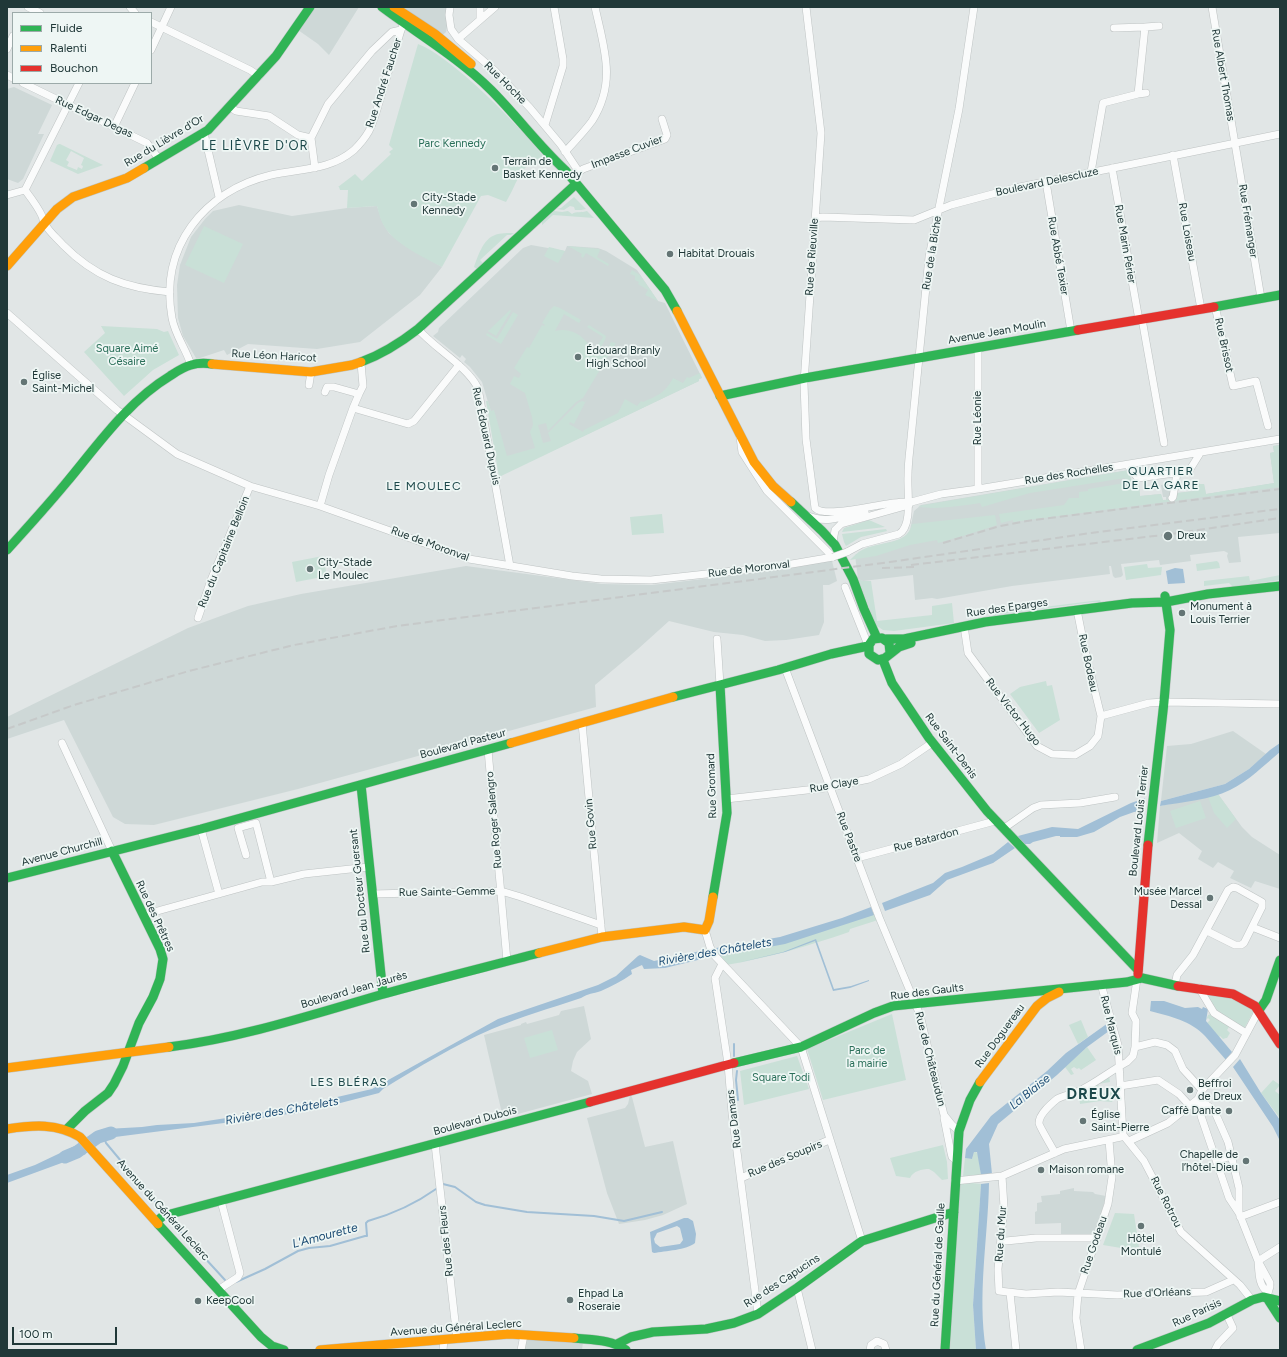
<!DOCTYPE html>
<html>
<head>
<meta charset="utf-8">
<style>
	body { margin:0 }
	#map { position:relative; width:1287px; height:1357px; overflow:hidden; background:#e1e6e6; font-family:Figtree,sans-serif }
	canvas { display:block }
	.frame { position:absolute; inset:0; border:8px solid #203838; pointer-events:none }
	.legend { position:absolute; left:12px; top:12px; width:140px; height:72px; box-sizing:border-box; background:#eef6f4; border:1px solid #9caaa9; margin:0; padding:5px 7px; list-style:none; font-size:12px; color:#203838 }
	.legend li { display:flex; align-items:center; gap:8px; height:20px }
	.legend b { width:20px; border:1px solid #9caaa9 }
	.scale { position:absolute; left:12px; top:1327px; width:105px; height:18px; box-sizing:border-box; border:2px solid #203838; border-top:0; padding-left:5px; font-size:12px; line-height:14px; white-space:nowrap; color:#203838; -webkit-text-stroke:3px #eef6f4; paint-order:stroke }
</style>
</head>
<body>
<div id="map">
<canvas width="1287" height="1357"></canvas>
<div class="frame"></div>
<ul class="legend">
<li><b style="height:5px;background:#30b455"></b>Fluide</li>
<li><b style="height:5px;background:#ff9f0a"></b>Ralenti</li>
<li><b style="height:5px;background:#e5322d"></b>Bouchon</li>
</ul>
<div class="scale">100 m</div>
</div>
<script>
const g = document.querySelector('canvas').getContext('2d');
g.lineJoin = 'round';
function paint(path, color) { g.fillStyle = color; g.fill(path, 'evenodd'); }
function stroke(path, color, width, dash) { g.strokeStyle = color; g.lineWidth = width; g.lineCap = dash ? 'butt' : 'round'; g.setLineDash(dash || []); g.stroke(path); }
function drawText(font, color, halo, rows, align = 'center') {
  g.font = font + ' Figtree,sans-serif'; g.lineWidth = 3.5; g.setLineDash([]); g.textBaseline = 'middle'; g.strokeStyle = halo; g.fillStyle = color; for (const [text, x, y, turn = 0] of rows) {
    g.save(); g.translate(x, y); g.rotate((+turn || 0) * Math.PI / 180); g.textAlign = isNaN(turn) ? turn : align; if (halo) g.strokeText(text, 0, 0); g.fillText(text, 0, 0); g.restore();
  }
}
paint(new Path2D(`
	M315,7H359L329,55L318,44L298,30Z
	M379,7H451L446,32L435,42Z
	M14,87L52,105L38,134H44L23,179L18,183L7,179V89Z
	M239,205L292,216L347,208L377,206L382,221L389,233L404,245L442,267L420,295L360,342L317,349L248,344L227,355L224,350L200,358H196L183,336L178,318L177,285L180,265L191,237L205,219L213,211Z
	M531,245L565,251L567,246H568L598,248L606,251L637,270L658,301L665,303L702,378L699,379V381L514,469L506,462L482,382L470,367L464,362L466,359L462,355L460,358L433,336L438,332L439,328L523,248Z
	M1280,445V533L1238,537L1241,562L1229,563L1227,556L1228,553L1224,551L1190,555L1191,561L1160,565L1159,560L1121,564L1123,575L1121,577L1115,578L1113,576L1111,566H1109L1110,574L1012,586L937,599L932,598L915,600L913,575L863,581L858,579L855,555L867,548L898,540L906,536L910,530L914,511L921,505L1129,470L1131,480L1133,479L1134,486L1139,485L1140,496L1161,494L1163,500H1166V497H1163L1161,485L1171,483L1172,496L1169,497V499L1177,493L1194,491L1193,484L1198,483V484H1204L1206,494L1274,483L1270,453L1274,452L1273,446Z
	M832,561L837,581L829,585H823L824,622L819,635L786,640L765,641L743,635L714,632L669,621L638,649L595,685L596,707L298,789L154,825L125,824L113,817L64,720L7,739V717L188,628L248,606L301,594L466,566L602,584L652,585L737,575Z
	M1233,731L1266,754L1249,769L1225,784L1161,801L1167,746L1191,744Z
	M1218,794L1242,827L1252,837L1280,855V889L1255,881L1251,888L1230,878L1234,871L1218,862L1213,868L1198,859L1202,851L1179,833L1157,843L1160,806Z
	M584,1006L591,1039L577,1052L573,1061L571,1071L588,1081L592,1094L503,1118L484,1035L521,1025V1024L526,1022L527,1024L559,1015L561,1011Z
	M630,1095L632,1097L645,1147L673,1141L687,1204L663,1215L645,1220L619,1224L607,1193L587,1118L625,1108L628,1104Z
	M1074,1188V1191L1093,1192L1095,1194L1106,1196L1095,1236L1061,1234V1223L1035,1224V1212L1037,1211V1203L1042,1202L1041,1196L1060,1194V1191Z
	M526,1337L583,1342L582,1350H524Z`), '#ced8d7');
paint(new Path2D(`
	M418,44C435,51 449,63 464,75C493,100 519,127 544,157C518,165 519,181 506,202L488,195L481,196L442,267C425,258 397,245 386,229C381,222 379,214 377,206L347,208L348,190H340L339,187H338L355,174L362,181L391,154L389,152L393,149L389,145Z
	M59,144H60L103,165L78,174L50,161L57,145ZM71,151L84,158L81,165L83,166L82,169L78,167L77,170L67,166L69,162L66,160Z
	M574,197L586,209L581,210H575L574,207L570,206L564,210L556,209L561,208Z
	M554,211L562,212L568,211L572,214C576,211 582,213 587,211L594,218L553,215L542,225V222Z
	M204,226L243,244L224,283L185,265Z
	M514,233L511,235H507L480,260L483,263L477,269L474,267C478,256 483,239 495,235C500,233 508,233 514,233Z
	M568,246L599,249L600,250L597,257L609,264L608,266L586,253L583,258L581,256L582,254Z
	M549,247L565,251L558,263L544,256Z
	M632,270L640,275L658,301L645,295L648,290L638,284L639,282L635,280V276L630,274Z
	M554,306L560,308L581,320L579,323L564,314L555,331C573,327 586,337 593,353L603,337L587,327L589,325L606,336L605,340L598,352L600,356L604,355L611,342L616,343L583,398L576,402L548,431L546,423L538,425L543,443L551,441L548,433L578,403L582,401L585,402L588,397L574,424L570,422L569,424L583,432L584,430L618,413L625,399L637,406L641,401L643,402C659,395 665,393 673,378L683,383L687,377L689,378L700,373L702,378L699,379V381L499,477L486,401H488L491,411L494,410L507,456L535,448L530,432L533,425L532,417L525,393L510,384L514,376L519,378L521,374L514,368L527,347L529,348L542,325L544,326L545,325L542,323L550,310Z
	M510,310L511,311L496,336L488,331Z
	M513,312L518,315L501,344L486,335L487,333L497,339Z
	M101,326L157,329L164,332L168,331L179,355L153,370L124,396L84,352L105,333Z
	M1280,445V487L1013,522V520L1001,523L999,514L1064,505L1069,498H1079V492L1088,491V489L1125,483V478L1030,493L982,507L980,503C965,505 932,511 918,506L1129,470L1131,480L1133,479L1134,486L1139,485L1140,496L1161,494L1163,500L1175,499L1177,493L1194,491L1193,484L1198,483V484H1204L1206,494L1274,483L1270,453L1274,452L1273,446Z
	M662,514L664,533L632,535L630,517Z
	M995,515L997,525L966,535L938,543L937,540L910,545L876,556L850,560C854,556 858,552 862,550C878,541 908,546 912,524Z
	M869,520L885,527L842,532L844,528Z
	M886,529L887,531L861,537L846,546L844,542L842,534Z
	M323,556L327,576L296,582L292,562Z
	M1217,561L1219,563L1220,568L1197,571L1196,564Z
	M1147,564L1148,568L1162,567L1161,575L1126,580L1124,567Z
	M1280,575V580L1233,587L1229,583L1204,586V581L1249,576L1250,581Z
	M858,579L863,581H871L877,621L932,615V606L952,603L954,623L894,631L883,630L877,626L873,618Z
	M1100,600L1101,602L1099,604L1098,602H1093L996,615L994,618L990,619L996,613Z
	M1046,681L1047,686L1052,685L1060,720L1039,733L1010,694L1020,687Z
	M1218,794L1236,819L1227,828L1214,813L1208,797Z
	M1200,801L1206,818L1176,828L1170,811Z
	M875,912L878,920L850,929L849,932C808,946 768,958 726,965L716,953L768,946Z
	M1208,995L1230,998L1253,1009V1012L1244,1029L1212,1010L1208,1003Z
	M892,1014L906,1080L823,1100L807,1049Z
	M1211,1014L1231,1027H1229L1227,1030L1230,1033L1227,1038H1226L1223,1039L1220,1036L1219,1038L1207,1023L1210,1020L1208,1018L1206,1020L1208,1015Z
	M1081,1020L1088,1037L1078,1044L1069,1025Z
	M552,1030L558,1050L530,1058L524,1038Z
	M1087,1047L1096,1060L1081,1070L1079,1068L1077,1069L1074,1067L1071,1069L1074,1074L1071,1075L1065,1067Z
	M797,1056L809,1089L744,1105L740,1071Z
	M1109,1076L1110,1082L1098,1084L1100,1094L1112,1092L1113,1100L1112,1102L1100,1101L1080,1104L1079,1095Z
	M1273,1080L1280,1085L1275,1091L1280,1095V1116L1279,1117L1261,1093Z
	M943,1145L947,1162L948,1179L942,1180L934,1172L929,1169C922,1169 913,1171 910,1178L896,1176L890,1158Z
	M975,1151L978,1154L981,1175L963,1176L965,1158L972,1159L974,1152Z
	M973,1183L981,1184L973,1305L976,1350H950L958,1184Z
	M1115,1213L1134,1214L1139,1247L1127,1249L1103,1245Z`), '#c9e0d7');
paint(new Path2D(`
	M1175,568L1183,569L1185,583L1168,584L1166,571Z
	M1280,743V752C1264,765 1249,781 1230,790C1209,800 1183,802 1160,806L1161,801L1225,784L1249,769L1270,750Z
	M1145,798L1144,811L1134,812L1120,817L1094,832L1077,837H1060V836H1056L1033,842L1030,844H1023L1018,836L1052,827L1078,829L1131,803Z
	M1008,842L1015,848L993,863L947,880L930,895L885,911L882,903L933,883L945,873L962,867L993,854Z
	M871,907L874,915L785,944L720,956L716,948L780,937L842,918Z
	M816,939L834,989L851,986L869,980V981L850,988L833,991L815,941L785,952L737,963L783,952Z
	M705,950L706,958L665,968L644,969L642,965L631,970L632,974C622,981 612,986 601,991C592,994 589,993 581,998C551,1008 520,1017 492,1029C453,1046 419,1067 383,1089L379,1093L325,1107L289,1115L288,1114L255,1119L115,1137L103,1140L100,1143L92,1135L100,1130L106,1129L142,1127L157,1125L194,1123L285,1109L372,1089L498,1019L598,985L616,976L638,956L640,955L654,961Z
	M1151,1001H1164L1185,1008L1198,1007L1202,1009L1203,1007L1208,1009L1206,1021L1232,1052L1226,1060C1219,1052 1212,1044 1205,1036C1191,1021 1170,1016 1150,1011Z
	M1108,1023L1109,1031L1087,1047L1057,1075L998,1124L989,1144L992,1174L981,1175L977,1152H974L972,1159L965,1158L966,1149L991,1116L1047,1071L1066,1053Z
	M1240,1059L1261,1093L1280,1120V1141L1273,1127L1233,1067Z
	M77,1145L86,1154L7,1183V1175L35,1165Z
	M989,1183C988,1239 977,1294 986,1350H976L973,1305L981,1184Z
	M684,1218H688L693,1221L696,1234L695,1243C687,1250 665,1251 654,1253L652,1252L650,1232ZM677,1226L680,1228L683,1240L680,1244L660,1247L655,1243L654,1239L657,1233Z`), '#a1bfd6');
stroke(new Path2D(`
	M734,1044V1056
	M737,1071L736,1080L738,1100
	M105,1140L106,1143L162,1210
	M443,1184L455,1187L476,1202L485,1205L527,1212L594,1216L624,1221L662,1212
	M170,1220L225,1280
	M236,1282L265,1269L298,1251L309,1248L330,1246L365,1236H367L366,1223L368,1221C393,1214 415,1204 436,1189`), '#a1bfd6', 2);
stroke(new Path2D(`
	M65,1157L77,1152L98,1137L111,1133`), '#a1bfd6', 13);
const street = new Path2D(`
	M28,7L40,13
	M130,7L135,13
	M450,7L449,15L451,29L458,39L495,71L530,108L561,145L579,172
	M480,7V19
	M806,7L821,133L804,383L806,439L815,508C827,520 889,500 908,502
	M1212,7L1261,298
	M151,22L250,70L259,76
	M1145,27L1159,26
	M458,39L495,7
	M7,49L13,36
	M151,50L171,7
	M7,75L13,78
	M23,83L147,143L159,159
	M1138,94L1146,93
	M230,107L236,111L269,116L298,135L311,138
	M545,125L563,66V59L554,7
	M114,127L135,83
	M204,133L219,197
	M565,152C574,142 584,132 592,121C617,82 604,48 595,7
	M1173,155L1201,309
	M315,168L311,138L328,104L372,51L392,32L401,30
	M1112,168L1139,320
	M1091,172L1103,103L1138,94L1145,27L1114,28
	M576,174L583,169L665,139L667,135L662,119
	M1046,182L1071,331
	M25,190C31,198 38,207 42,216C43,218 43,222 45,224C49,232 57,238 63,245C95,277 125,288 170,292
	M25,190L79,83
	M7,195L25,190
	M815,218L823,217L914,220L951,205L1015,188L1280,134
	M1215,306L1233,386L1256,381L1268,426
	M7,313L117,410L177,454L250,486L320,506L469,559L572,576L601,579L651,580L780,566L833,557
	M1142,319L1164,443
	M418,329C435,349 466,365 478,388L510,566
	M978,348V489
	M191,365C186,349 175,335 172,318C159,247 204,191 271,175C301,168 329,171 354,150C360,144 365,138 369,131C374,121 377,110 380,99C387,76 394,53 401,30L406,19
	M309,385L311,372
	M325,392L327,387H334L359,394L353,408
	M359,394L363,386L361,363
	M740,437L742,452L767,491L833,557
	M1129,467L1138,478L1189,471L1199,455
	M1172,498L1173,497L1177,473
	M904,504L941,494L978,489L1280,439
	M320,506L329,475L353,408L408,424L414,421L459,365
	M808,516C827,524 846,516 865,512
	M833,542L835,530L841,524L909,505
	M847,552L862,544L899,534C913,526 907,491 908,476C908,467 909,457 910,448L929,257L959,109L974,7
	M845,587L868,645
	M198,618L211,580L250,486
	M964,626L968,653L1037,746L1052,754L1075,755L1090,746L1098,736L1101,716L1086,655L1077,610
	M717,639L720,685
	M785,668L879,917L920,1015L944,1115L952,1125L959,1131
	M1101,716L1149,703L1164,702L1280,704
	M582,723L602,937
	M62,743L112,851
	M488,750L507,961
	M726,799L825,788L869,779L901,764L932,743
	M201,829L219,894
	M1003,829L1033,808L1041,805L1080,803L1115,797
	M246,855L238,828L256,823L271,882
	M857,858L995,821
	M372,894L501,891L521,897L601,925
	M143,915L262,882H271L304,874L369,867
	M1252,927L1280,938
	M705,930L710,947L715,956L801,1047L862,1241
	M722,964L715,978L728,1064L732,1113L758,1314
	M1101,984L1118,1045L1123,1135
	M1175,985L1177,975L1193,955L1228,890L1233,887L1237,888L1262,902V907L1244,943L1241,945H1235L1207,931
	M1199,988L1214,1013L1246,1033
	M1135,1047L1155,1042L1167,1045L1175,1051L1183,1069L1202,1090
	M1120,1086L1158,1080L1179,1094L1189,1105
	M1198,1099L1201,1116L1229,1198L1239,1213L1258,1261L1270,1283C1271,1289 1267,1292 1267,1298
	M1198,1099L1214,1110L1228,1142L1239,1188V1213
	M944,1118L951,1153L952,1157L957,1161
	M1123,1135L1144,1161L1181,1232L1240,1285L1252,1300
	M1129,1141L1168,1123L1198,1099L1202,1090L1235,1055L1259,1010
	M435,1144L457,1339
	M1055,1153C1052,1147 1039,1126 1039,1123C1039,1114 1051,1104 1057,1099C1064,1095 1071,1095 1077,1092C1095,1084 1110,1071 1127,1062L1133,1056L1135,1047L1136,1021L1132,1013L1137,979
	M1216,1160L1232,1156
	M1002,1176L1004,1207L998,1269L999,1291L1026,1294L1058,1292L1117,1295L1206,1292L1233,1280
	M741,1178L829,1140
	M955,1181L1002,1176L1064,1149L1121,1137L1123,1135
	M1240,1217L1280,1202
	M1006,1241L1036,1238H1097
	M797,1288L812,1350
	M218,1290L238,1277L240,1273L221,1201
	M1268,1292C1258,1286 1259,1271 1258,1261L1280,1247
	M1010,1293L1016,1350
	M443,1350L444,1340
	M521,1350L524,1335
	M870,1350L871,1345L877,1341L884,1344L886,1350
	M1081,1350L1076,1318L1078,1294L1108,1204L1112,1177L1109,1140
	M1215,1350L1218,1344L1233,1328L1226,1313`);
const fast = new Path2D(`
	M382,7C418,34 459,58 491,90C517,116 538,145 565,170L665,290L677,311
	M144,168L208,130L276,56L310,7
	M1214,307L1280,295
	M361,362C383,354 400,343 418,329L576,184
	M720,396L805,378L1078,330
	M791,502L822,531L835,545L853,579L864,609L877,638
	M7,550C27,528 47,506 66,483C97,446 127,402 170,376C176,372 183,367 191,365C198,363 205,363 212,364
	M886,639H904L985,622L1132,603L1166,602L1208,594L1280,586
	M890,653L889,643L882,638L873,639L869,645V654L878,660L885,658L899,647L911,643
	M883,660L892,683L929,738L987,811L1138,970
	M673,697L778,670L831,654L868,646
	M361,785L383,994
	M1148,845L1164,702L1170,630L1165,596
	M7,878L201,829L511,743
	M713,897L727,813L720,685
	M1259,1010L1266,1000L1280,960
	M169,1047C241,1038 311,1015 380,995C433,980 486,967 539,953
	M734,1063L801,1047L874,1013L893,1006L1127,982L1142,978L1178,986
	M67,1129L85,1111L108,1093L114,1084L123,1066L139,1023L153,997L160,979L163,959L160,949L112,851
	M157,1221L163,1216L590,1102
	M158,1224L261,1337L272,1346L284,1350
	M1267,1298L1280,1318
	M574,1338C593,1340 610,1339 626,1350
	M617,1344L631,1337L653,1332L706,1329L734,1323L758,1314L797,1288L862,1241L954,1212
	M945,1350L959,1131L970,1100L980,1082
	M1137,1350L1209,1323L1252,1300L1263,1297L1280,1301`);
const slow = new Path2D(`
	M394,7L435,34L471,64
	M7,266L57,209L73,197L127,178L144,168
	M677,311L754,462L773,486L791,502
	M212,364L311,372L352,365L361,362
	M511,743L673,697
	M539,953L602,937L684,927L705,930L709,921L713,897
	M7,1068L169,1047
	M980,1082L1037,1006L1047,998L1059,992
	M7,1129C33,1125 57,1123 80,1137L158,1224
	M320,1350L509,1334L574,1338`);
const jam = new Path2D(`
	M1078,330L1214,307
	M1138,974L1148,845
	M1178,986L1233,994L1255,1006L1280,1044
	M590,1102L734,1063`);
stroke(street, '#bec3c3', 8);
stroke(fast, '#bdc4c3', 10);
stroke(slow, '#bdc4c3', 10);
stroke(jam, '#bdc4c3', 10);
stroke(street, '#fafbfb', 7);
stroke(fast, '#30b455', 9);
stroke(slow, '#ff9f0a', 9);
stroke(jam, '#e5322d', 9);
stroke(new Path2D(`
	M943,543L1000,526L1027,521L1280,489
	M911,565L1171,534L1280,518
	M882,568L916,567
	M7,729L74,705L189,671L294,645L397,626L890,562L1091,533L1280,509`), '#c6c9c9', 2, [8, 4]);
const streetBridge = new Path2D(`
	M833,557L847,552`);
stroke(streetBridge, '#bec3c3', 8, []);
stroke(streetBridge, '#fafbfb', 7);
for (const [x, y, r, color] of [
	[495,168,4,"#647575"],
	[414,204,4,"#647575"],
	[670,254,4,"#647575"],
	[578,357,4,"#647575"],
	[24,382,4,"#647575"],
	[1168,536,5,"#647575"],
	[310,569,4,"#647575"],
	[1182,613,4,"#647575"],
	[1210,898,4,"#647575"],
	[1190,1090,4,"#647575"],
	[1229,1111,4,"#647575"],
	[1083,1121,4,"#647575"],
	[1246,1161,4,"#647575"],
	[1041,1170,4,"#647575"],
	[1141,1226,4,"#647575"],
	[570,1300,4,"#647575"],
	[198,1301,4,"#647575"]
]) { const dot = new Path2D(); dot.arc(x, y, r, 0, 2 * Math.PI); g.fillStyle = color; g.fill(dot); stroke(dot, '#eef6f4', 1.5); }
drawText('11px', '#203838', '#eef6f4', [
	["Rue Albert Thomas",1223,75,80],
	["Rue André Faucher",384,83,-72],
	["Rue Hoche",505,83,45],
	["Rue Edgar Degas",94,117,25],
	["Rue du Lièvre d'Or",164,141,-31],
	["Impasse Cuvier",627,152,-21],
	["Boulevard Delescluze",1047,182,-12],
	["Rue Frémanger",1248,221,81],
	["Rue Loiseau",1187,232,80],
	["Rue Marin Périer",1125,244,80],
	["Rue de la Biche",932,253,-81],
	["Rue Abbé Texier",1058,256,80],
	["Rue de Rieuville",812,257,-86],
	["Avenue Jean Moulin",997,332,-10],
	["Rue Brissot",1224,345,78],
	["Rue Léon Haricot",274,356,3],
	["Rue Léonie",978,418,-90],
	["Rue Édouard Dupuis",486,436,78],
	["Rue des Rochelles",1069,474,-9],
	["Rue de Moronval",430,544,20],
	["Rue du Capitaine Belloin",224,552,-68],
	["Rue de Moronval",749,569,-7],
	["Rue des Eparges",1007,608,-8],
	["Rue Bodeau",1088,663,78],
	["Rue Victor Hugo",1013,712,52],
	["Boulevard Pasteur",463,744,-15],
	["Rue Saint-Denis",951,746,53],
	["Rue Claye",834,785,-10],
	["Rue Gromard",712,786,-92],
	["Rue Roger Salengro",494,820,-95],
	["Boulevard Louis Terrier",1139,821,-84],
	["Rue Govin",591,824,-95],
	["Rue Pastre",849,837,69],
	["Rue Batardon",926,840,-15],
	["Avenue Churchill",62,852,-15],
	["Rue du Docteur Guersant",360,891,-96],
	["Rue Sainte-Gemme",447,892,-1],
	["Rue des Prêtres",155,916,65],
	["Boulevard Jean Jaurès",354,990,-16],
	["Rue des Gaults",927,992,-7],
	["Rue Marquis",1111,1025,76],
	["Rue Doguereau",1000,1036,-54],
	["Rue de Châteaudun",930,1059,76],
	["Rue Damars",734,1119,-97],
	["Boulevard Dubois",475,1121,-15],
	["Rue des Soupirs",785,1159,-23],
	["Rue Rotrou",1166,1202,63],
	["Avenue du Général Leclerc",163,1210,48],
	["Rue du Mur",1001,1234,-86],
	["Rue des Fleurs",446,1241,-96],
	["Rue Godeau",1094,1245,-71],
	["Rue du Général de Gaulle",938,1265,-87],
	["Rue des Capucins",782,1281,-33],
	["Rue d'Orléans",1157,1293,-2],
	["Rue Parisis",1197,1313,-25],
	["Avenue du Général Leclerc",456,1328,-4]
]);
drawText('11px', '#2a6f59', '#eef6f4', [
	["Parc Kennedy",452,144],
	["Square Aimé",127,349],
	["Césaire",127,362],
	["Parc de",867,1051],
	["la mairie",867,1064],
	["Square Todi",781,1078]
]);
drawText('11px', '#203838', '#eef6f4', [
	["Terrain de",503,162],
	["Basket Kennedy",503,175],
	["City-Stade",422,198],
	["Kennedy",422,211],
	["Habitat Drouais",678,254],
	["Édouard Branly",586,351],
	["High School",586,364],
	["Église",32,376],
	["Saint-Michel",32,389],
	["Dreux",1177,536],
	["City-Stade",318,563],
	["Le Moulec",318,576],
	["Monument à",1190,607],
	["Louis Terrier",1190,620],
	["Musée Marcel",1202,892,"right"],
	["Dessal",1202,905,"right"],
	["Beffroi",1198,1084],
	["de Dreux",1198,1097],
	["Caffè Dante",1221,1111,"right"],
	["Église",1091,1115],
	["Saint-Pierre",1091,1128],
	["Chapelle de",1238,1155,"right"],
	["l’hôtel-Dieu",1238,1168,"right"],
	["Maison romane",1049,1170],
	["Hôtel",1141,1239,"center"],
	["Montulé",1141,1252,"center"],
	["Ehpad La",578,1294],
	["Roseraie",578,1307],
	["KeepCool",206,1301]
], 'left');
g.letterSpacing = '1px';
drawText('12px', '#1c484a', '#eef6f4', [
	["QUARTIER",1161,471],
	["DE LA GARE",1161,485],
	["LE MOULEC",424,486],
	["LES BLÉRAS",349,1082]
]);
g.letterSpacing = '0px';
drawText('italic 12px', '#1b4b73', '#eef6f4', [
	["Rivière des Châtelets",715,952,-10],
	["La Blaise",1030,1092,-39],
	["Rivière des Châtelets",282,1111,-10],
	["L'Amourette",325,1236,-15]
]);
g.letterSpacing = '1px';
drawText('13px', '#1c484a', '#eef6f4', [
	["LE LIÈVRE D'OR",255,146]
]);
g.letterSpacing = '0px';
g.letterSpacing = '1px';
drawText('bold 15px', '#1c484a', '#eef6f4', [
	["DREUX",1094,1095]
]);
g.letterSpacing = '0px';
</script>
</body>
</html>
